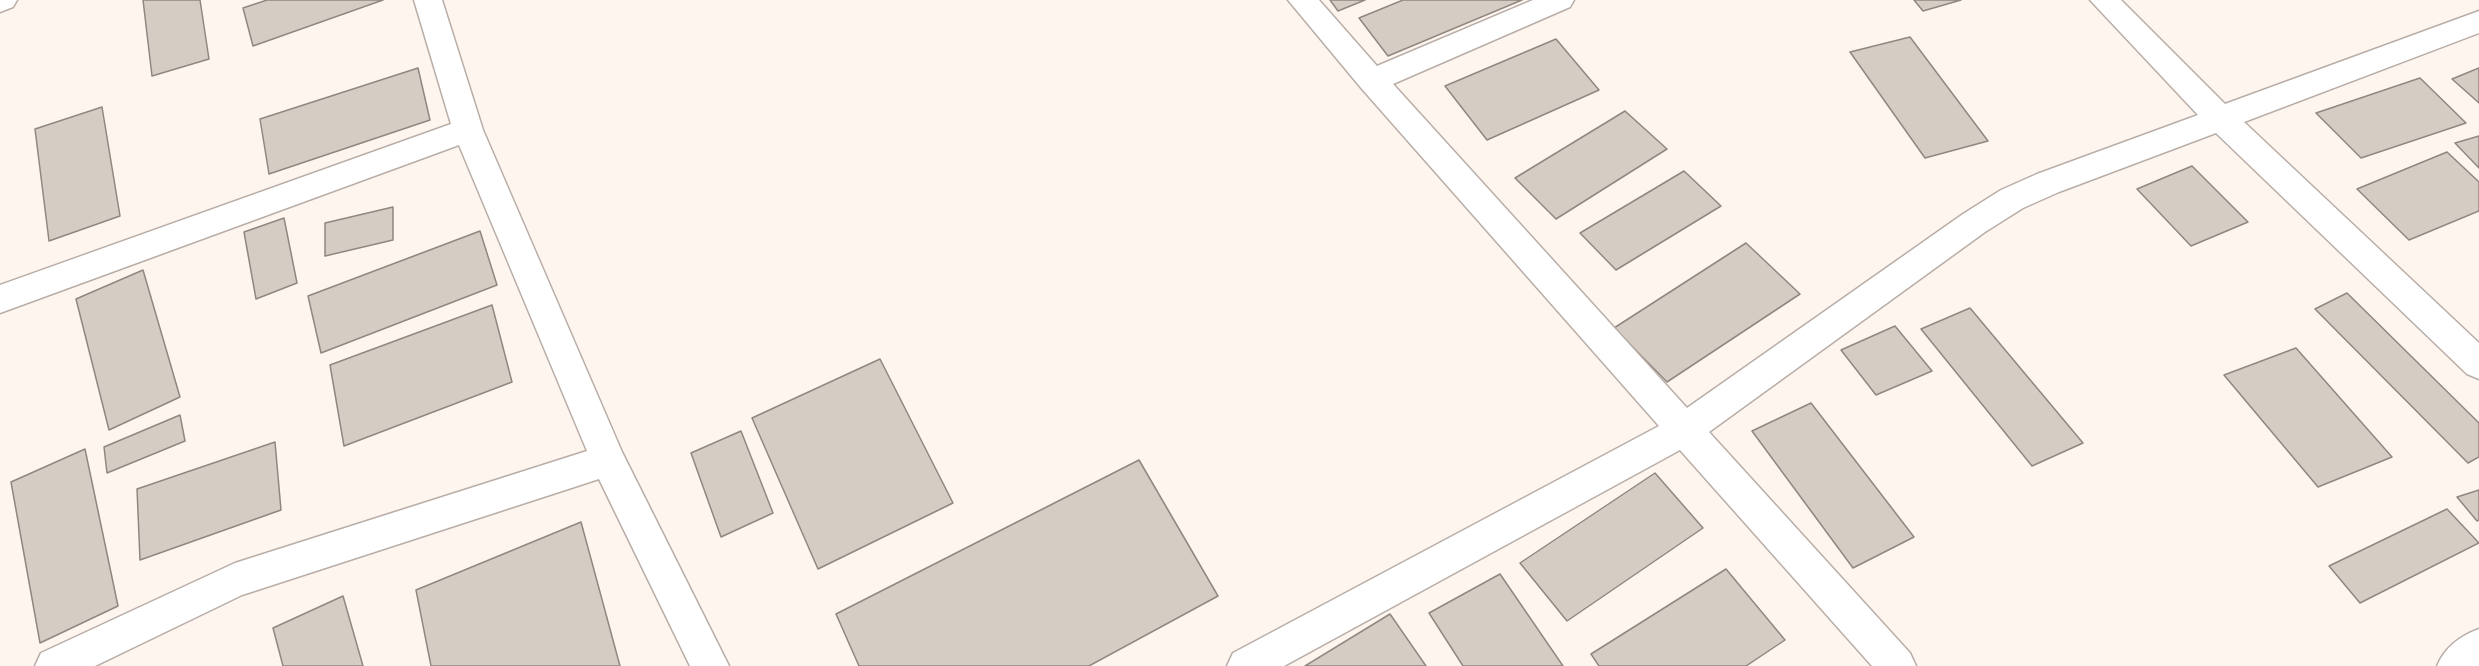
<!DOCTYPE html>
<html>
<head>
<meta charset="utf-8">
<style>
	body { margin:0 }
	canvas { display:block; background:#fef5ef }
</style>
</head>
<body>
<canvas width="2479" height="666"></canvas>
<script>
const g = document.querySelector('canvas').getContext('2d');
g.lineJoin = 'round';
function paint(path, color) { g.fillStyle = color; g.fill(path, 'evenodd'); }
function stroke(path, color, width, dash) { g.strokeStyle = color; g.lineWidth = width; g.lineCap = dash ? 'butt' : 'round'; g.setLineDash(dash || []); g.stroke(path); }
const building = new Path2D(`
	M143,0H200L209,59L152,76Z
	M267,0H383L253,46L243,8Z
	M1330,0H1365L1338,11Z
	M1403,0H1522L1388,56L1359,18Z
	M1914,0H1961L1923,11Z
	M1910,37L1988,141L1925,158L1850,52Z
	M1556,39L1599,90L1487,140L1445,86Z
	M418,68L430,120L269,174L260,119Z
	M2479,68V103L2452,79Z
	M2420,78L2466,123L2361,158L2316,113Z
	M102,107L120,216L49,241L35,129Z
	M1625,111L1667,149L1556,219L1515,178Z
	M2479,136V168L2455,143Z
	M2447,152L2479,182V211L2409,240L2357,189Z
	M2192,166L2248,222L2191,246L2137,189Z
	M1684,171L1721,206L1616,270L1580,233Z
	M393,207V240L325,256V223Z
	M284,218L297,283L256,299L244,232Z
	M480,231L497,285L321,353L308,296Z
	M1746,243L1800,294L1667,382L1614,328Z
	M143,270L180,397L109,430L76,299Z
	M2347,293L2479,423V457L2468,463L2315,309Z
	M492,305L512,382L344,446L330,365Z
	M1970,308L2083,443L2032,466L1921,329Z
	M1895,326L1932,371L1876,395L1841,350Z
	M2296,348L2392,457L2318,487L2224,375Z
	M880,359L953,503L818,569L752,418Z
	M1811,403L1914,537L1853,568L1752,431Z
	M180,415L185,441L107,473L104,447Z
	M741,431L773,513L721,537L691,453Z
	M275,442L281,510L140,560L137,489Z
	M85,449L118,606L40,643L11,482Z
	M1139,460L1218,596L1089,666H859L836,614Z
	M1655,473L1703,528L1567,621L1520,563Z
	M2479,490V520L2477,521L2457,497Z
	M2447,509L2479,543L2360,603L2329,566Z
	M581,522L620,666H431L416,590Z
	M1726,569L1785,640L1746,666H1599L1591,654Z
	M1500,574L1563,666H1463L1429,613Z
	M343,596L363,666H283L273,628Z
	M1390,614L1426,666H1305Z`);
paint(building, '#d5ccc4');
stroke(building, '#908880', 1.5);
const street = new Path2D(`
	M0,0H17L13,7L0,12Z
	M414,0H442L483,130L622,452L729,666H690L599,479L242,595L95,666H35L41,653L235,563L587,451L459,145L0,313V285L451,124Z
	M1288,0H1319L1377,66L1533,0H1574L1570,7L1393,84L1687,408L1963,214L2001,190L2037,174L2198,115L2090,0H2121L2225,104L2479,11V33L2244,122L2479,343V379L2467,374L2216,133L2059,192L2023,208L1985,232L1709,432L1910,653L1916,666H1872L1680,450L1284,666H1227L1233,653L1659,426L1362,89Z
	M2479,629V666H2437C2445,647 2460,636 2479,629Z`);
stroke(street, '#b9aea7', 3);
paint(street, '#fff');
</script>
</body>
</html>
